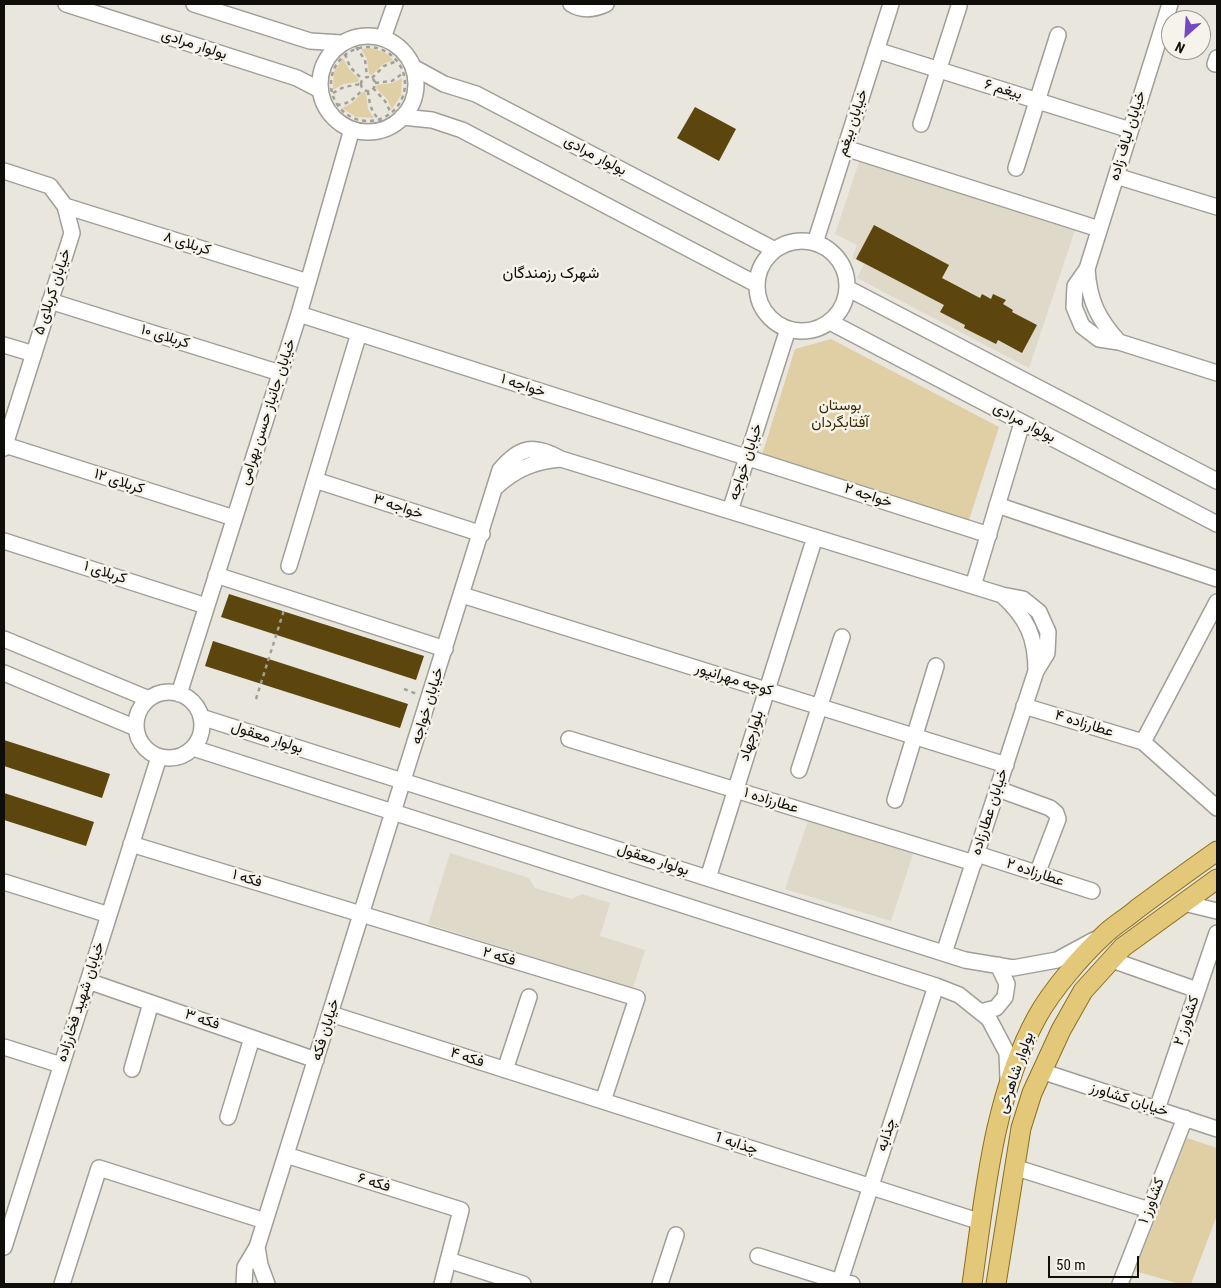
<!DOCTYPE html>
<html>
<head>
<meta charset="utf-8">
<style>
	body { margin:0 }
	#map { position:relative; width:1221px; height:1288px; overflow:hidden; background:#e9e6de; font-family:"Roboto Condensed",sans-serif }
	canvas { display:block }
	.frame { position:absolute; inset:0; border:5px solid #0f0e0b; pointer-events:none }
	.north { position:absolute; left:1161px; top:10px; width:50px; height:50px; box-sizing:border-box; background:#f6f3eb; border:1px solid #9a9791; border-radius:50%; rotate:206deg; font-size:14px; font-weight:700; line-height:20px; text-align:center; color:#0f0e0b }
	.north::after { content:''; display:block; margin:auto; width:18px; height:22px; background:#7648c1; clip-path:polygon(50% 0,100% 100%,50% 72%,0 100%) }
	.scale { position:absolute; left:1048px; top:1256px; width:91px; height:22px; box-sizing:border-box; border:2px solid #0f0e0b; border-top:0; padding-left:6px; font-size:15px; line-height:18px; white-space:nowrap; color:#0f0e0b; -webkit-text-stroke:4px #f6f3eb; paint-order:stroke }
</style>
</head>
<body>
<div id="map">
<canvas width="1221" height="1288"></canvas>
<div class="frame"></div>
<div class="north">N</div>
<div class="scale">50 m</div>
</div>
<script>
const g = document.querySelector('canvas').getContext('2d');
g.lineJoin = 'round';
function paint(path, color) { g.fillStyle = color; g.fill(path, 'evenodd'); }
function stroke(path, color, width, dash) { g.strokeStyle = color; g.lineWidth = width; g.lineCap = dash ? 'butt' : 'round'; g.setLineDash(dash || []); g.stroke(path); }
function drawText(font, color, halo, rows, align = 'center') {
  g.font = font + ' "Roboto Condensed",Vazirmatn,sans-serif'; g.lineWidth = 5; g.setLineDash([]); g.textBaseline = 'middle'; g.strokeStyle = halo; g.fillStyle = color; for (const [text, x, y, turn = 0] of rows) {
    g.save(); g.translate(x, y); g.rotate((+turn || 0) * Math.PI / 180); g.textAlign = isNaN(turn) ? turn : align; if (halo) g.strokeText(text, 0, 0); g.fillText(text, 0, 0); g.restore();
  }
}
paint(new Path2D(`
	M860,159L1076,227L1029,368L857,278L864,264L852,258L857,245L835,234Z
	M809,818L914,851L891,921L785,889Z
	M450,853L529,878L535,888L572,899L582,894L610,903L600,936L645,950L633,988L428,924Z`), '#dfd9ca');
paint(new Path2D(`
	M371,48L386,53L393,60L383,64L372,75L369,74L367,59L361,49Z
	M343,58L348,68L359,79L358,82L343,84L333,90L334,72Z
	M402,78L401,95L392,109L387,99L376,88L377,85L393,83Z
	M363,92L366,93L368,109L374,118L356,117L342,108L352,103Z
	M831,339L999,427L969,520L762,455L795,349Z
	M1187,1138L1217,1148V1215L1191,1284H1180L1135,1271Z`), '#e0cea4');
paint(new Path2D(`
	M695,107L736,129L719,161L677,138Z
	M874,225L949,265L942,278L980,298L982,294L991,299L993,294L1006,300L1003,304L1013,310L1012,312L1037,325L1022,353L998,340L996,344L964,328L965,325L940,312L944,305L856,259Z
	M229,594L424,656L416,680L221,617Z
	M213,641L408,704L400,728L205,666Z
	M4,740L110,774L102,798L4,766Z
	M4,793L94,822L86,846L4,820Z`), '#5c460d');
const minor = new Path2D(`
	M66,4L297,78L320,90
	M194,4L310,41L341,43
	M571,4C582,11 595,9 606,4
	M1170,4L1087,269L1075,286L1074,307L1082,326L1099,339L1119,342L1217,373
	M320 84a48 48 0 1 1 96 0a48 48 0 1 1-96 0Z
	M383,38L395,4
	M876,50L1130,130
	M1215,64L1217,58
	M413,67L444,84L476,94L775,250
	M402,117L432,120L462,130L756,284
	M921,124L959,6
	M845,148L1099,229
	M1016,168L1058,35
	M4,171L50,186L65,206L72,233L4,448
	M1116,176L1217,207
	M65,206L308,282
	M757 286a45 45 0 1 1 90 0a45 45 0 1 1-90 0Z
	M815,243L891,4
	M1087,269C1089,301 1098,319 1119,342
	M847,288L1217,481
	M50,301L280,373
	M299,314L989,535
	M830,322L1217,524
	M4,345L34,354
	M5,445L234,518
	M315,480L482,534
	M496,487C515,469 535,461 561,459
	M997,505L1217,579
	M730,511L973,586
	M4,541L206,606
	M289,566L359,333
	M216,575L445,649
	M462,595L1006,765
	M1002,595C1027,618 1036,637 1036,671
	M4,639L149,699
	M4,673L136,728
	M136 725a33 33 0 1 1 66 0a33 33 0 1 1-66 0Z
	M179,694L299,314L352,129
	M1024,706L1143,742L1217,808
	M201,717L965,960L1013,968L1057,960L1094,940
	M569,739L974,863
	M1143,742L1217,602
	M193,748L936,986L959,995L989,1019L1007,1053L1008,1080
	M799,770L842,637
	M998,789L1050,808L1056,813L1058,819L1037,874
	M895,800L936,666
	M131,844L637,998L603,1101
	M977,854L1092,891
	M708,878L815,537
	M4,882L109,915
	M1184,903L1217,911
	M944,953L1036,671L1047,653L1048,632L1039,612L1023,599L1002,595L973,586L1022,423
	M1112,960L1197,990
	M88,981L316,1060
	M980,1012L996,1008L1005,997L1007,984L998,965
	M331,1014L981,1222
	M4,1047L61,1065
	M132,1069L151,1003
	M505,1070L529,997
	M1041,1071L1217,1129
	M1157,1109L1217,933
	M228,1117L252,1038
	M286,1155L461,1210L442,1284
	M1014,1167L1149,1210
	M4,1247L159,757
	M257,1247L260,1265L267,1284
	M758,1256L840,1282L852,1284
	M448,1260L523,1284
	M62,1284L99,1168L265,1221
	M244,1284L245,1267L257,1247L500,470C520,446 534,444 561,459L730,511L788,329
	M660,1284L676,1235
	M839,1284L936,986
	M1120,1284L1185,1118`);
const major = new Path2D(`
	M972,1284C985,1194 993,1098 1037,1017C1052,990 1082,955 1104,935C1114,925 1127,918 1137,909C1164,889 1190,870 1217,851
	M996,1284L1021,1128L1032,1093L1061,1030L1083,991L1123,947L1217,879`);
stroke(minor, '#a19e97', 18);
stroke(major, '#8d6f1a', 21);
stroke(new Path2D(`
	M331 84a37 37 0 1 1 74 0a37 37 0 1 1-74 0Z
	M356,47L365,60L367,76
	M345,54L350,67L362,79
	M361 84a7 7 0 1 1 14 0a7 7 0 1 1-14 0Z
	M372,78L384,66L397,61
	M375,83L392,81L402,74
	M373,88L385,101L390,111
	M368,91C370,110 373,116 389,127L390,121
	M333,93L344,87L360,84
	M327,101L325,105C344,106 350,104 363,89
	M404,689L417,694
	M256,699L284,610`), '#a2a099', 2.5, [4, 4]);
stroke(minor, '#fff', 15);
stroke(major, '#e3c87a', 19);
drawText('15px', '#0f0e0b', '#f6f3eb', [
	["بولوار مرادی",194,45,18],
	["بیغم ۶",1003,90,17],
	["خیابان بیغم",853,123,-72],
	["خیابان لباف زاده",1128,136,-73],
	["بولوار مرادی",595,156,28],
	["کربلای ۸",187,244,17],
	["خیابان کربلای ۵",53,292,-72],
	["کربلای ۱۰",165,337,17],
	["خواجه ۱",523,386,18],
	["خیابان جانباز حسن بهرامی",268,412,-72],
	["بولوار مرادی",1024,423,28],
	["خیابان خواجه",746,462,-72],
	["کربلای ۱۲",119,482,18],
	["خواجه ۲",868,496,18],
	["خواجه ۳",398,507,18],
	["کربلای ۱",105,573,18],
	["کوچه مهرانپور",734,680,17],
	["خیابان خواجه",428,706,-73],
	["عطارزاده ۴",1084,724,17],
	["بلوارجهاد",752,736,-73],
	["بولوار معقول",267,738,18],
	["عطارزاده ۱",771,801,17],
	["خیابان عطارزاده",990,812,-72],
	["بولوار معقول",653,860,18],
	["عطارزاده ۲",1035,873,18],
	["فکه ۱",247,879,17],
	["فکه ۲",499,957,17],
	["خیابان شهید فخارزاده",81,1002,-72],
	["فکه ۳",202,1020,19],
	["کشاورز ۲",1187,1021,-71],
	["خیابان فکه",326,1030,-73],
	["فکه ۴",467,1058,18],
	["بولوار شاهرخی",1016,1073,-71],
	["خیابان کشاورز",1129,1100,18],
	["چذابه",887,1135,-72],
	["چذابه 1",736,1144,18],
	["فکه ۶",374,1183,17],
	["کشاورز ۱",1152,1201,-69]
]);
drawText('15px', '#3d2c00', '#f6f3eb', [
	["بوستان",840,406],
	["آفتابگردان",840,423]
]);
drawText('16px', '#0f0e0b', '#f6f3eb', [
	["شهرک رزمندگان",551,274]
]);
</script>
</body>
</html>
